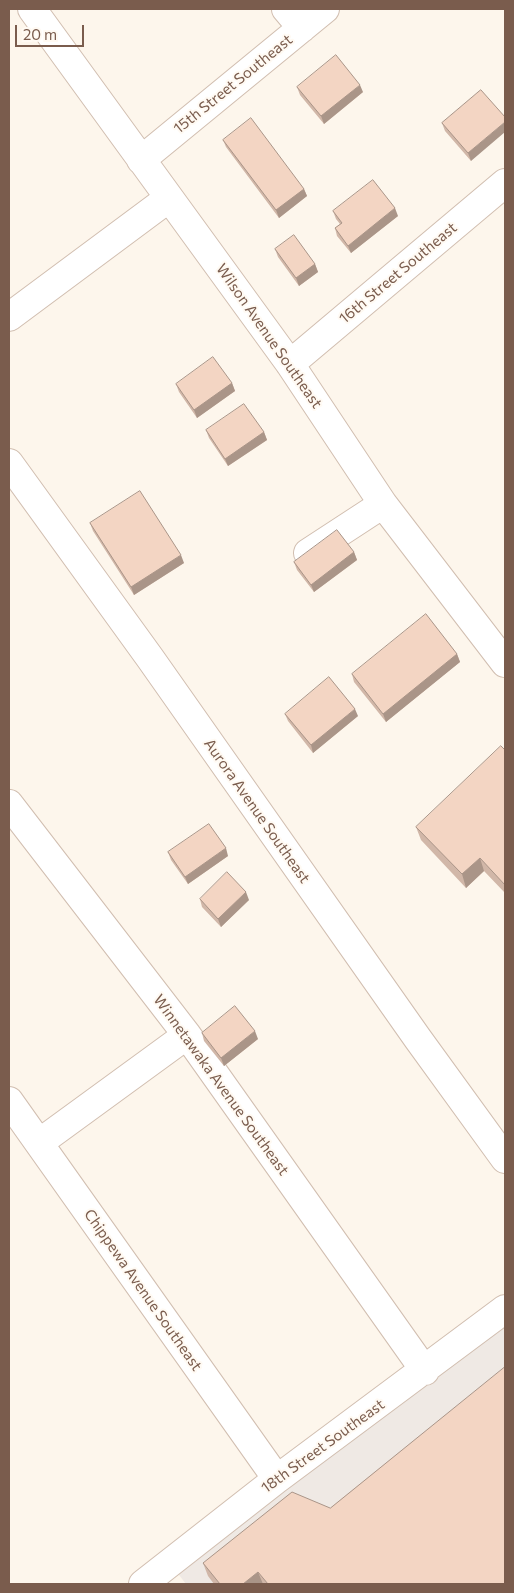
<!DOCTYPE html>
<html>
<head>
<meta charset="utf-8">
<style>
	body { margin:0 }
	#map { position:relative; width:514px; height:1593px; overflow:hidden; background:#fdf6ec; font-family:Commissioner,sans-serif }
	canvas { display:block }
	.frame { position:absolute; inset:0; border:10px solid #7a5c4d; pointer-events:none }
	.scale { position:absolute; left:15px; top:25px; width:69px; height:22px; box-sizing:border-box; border:2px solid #7a5c4d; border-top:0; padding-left:6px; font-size:15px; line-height:18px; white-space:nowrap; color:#7a5c4d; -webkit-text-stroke:4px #fffaf3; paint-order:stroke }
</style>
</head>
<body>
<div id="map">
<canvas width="514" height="1593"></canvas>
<div class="frame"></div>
<div class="scale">20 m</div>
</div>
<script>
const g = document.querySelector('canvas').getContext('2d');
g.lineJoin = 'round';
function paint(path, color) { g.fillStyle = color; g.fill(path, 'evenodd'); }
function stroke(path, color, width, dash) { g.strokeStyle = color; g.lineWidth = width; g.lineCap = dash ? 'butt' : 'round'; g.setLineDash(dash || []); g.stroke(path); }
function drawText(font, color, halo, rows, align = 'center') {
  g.font = font + ' Commissioner,sans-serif'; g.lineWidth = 4; g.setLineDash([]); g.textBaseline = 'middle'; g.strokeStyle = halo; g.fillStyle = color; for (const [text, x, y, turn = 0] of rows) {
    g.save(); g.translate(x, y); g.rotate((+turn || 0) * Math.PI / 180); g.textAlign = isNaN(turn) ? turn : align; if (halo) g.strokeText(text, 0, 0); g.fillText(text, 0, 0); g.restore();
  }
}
paint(new Path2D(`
	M505,1322V1584H186L176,1571Z`), '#efe9e4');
const minor = new Path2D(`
	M32,9L290,364L383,504L505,663
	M286,9L302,28
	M141,160L325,9
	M9,317L169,198
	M290,364L505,183
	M9,463L150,658L418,1039L505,1159
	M308,553L383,504
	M9,804L187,1035L425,1371
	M9,1101L277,1479
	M39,1143L187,1035
	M143,1584L277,1479L505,1309`);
stroke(minor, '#d1beb0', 30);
stroke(minor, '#fff', 28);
paint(new Path2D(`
	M297,87L363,92L324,124L300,95Z
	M481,90L471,161L445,131L442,123Z
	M223,140L304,189L307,196L279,218L226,147Z
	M333,211L398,216L351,253L337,236L335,228L340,224L336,219Z
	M275,249L315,264L318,272L299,286L278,257Z
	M232,383L235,391L197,418L179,392L176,384Z
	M206,430L264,432L267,440L228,466L209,438Z
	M90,523L184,563L134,595L93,531Z
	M354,552L357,560L314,592L297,570L294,562Z
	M457,654L460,662L386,722L354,682L352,674Z
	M285,714L358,716L313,753L288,721Z
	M505,750V893L484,871L466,888L421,840L416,827Z
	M168,852L228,856L188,884L171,860Z
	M200,899L249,900L221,927L202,907Z
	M202,1033L258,1039L224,1066L204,1041Z
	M203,1563L505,1584H214L208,1576Z`), '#d1b7a8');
paint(new Path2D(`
	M360,85L363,92L324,124L321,116Z
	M505,122V132L471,161L468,153Z
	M304,189L307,196L279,218L276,210Z
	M395,208L398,216L351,253L348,246Z
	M315,264L318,272L299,286L296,278Z
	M232,383L235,391L197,418L194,410Z
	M264,432L267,440L228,466L225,459Z
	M354,552L357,560L314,592L311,585Z
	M181,555L184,563L134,595L131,587Z
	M457,654L460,662L386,722L383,714Z
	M355,709L358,716L313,753L311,745Z
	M226,848L228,856L188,884L185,877Z
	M480,858L484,871L466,888L462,874Z
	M246,892L249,900L221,927L218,919Z
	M255,1031L258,1039L224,1066L221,1058Z
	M258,1572L263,1584H243Z`), '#aa9588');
const building = new Path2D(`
	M336,55L360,85L321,116L297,87Z
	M481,90L505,117V122L468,153L442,123Z
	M251,118L304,189L276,210L223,140Z
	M373,180L395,208L348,246L335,228L342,223L333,211Z
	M294,235L315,264L296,278L275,249Z
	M213,357L232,383L194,410L176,384Z
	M244,404L264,432L225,459L206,430Z
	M140,491L181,555L131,587L90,523Z
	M337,530L354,552L311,585L294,562Z
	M426,614L457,654L383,714L352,674Z
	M329,677L355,709L311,745L285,714Z
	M501,746L505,750V885L480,858L462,874L416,827Z
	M209,824L226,848L185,877L168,852Z
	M227,872L246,892L218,919L200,899Z
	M235,1006L255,1031L221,1058L202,1033Z
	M505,1367V1584H268L258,1572L243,1584H220L203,1563L292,1492L330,1508Z`);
paint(building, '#f3d5c3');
stroke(building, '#aa9588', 1);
drawText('15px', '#7a5c4d', '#fffaf3', [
	["15th Street Southeast",233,84,-39],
	["16th Street Southeast",398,273,-40],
	["Wilson Avenue Southeast",269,336,55],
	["Aurora Avenue Southeast",257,811,55],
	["Winnetawaka Avenue Southeast",221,1085,54],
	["Chippewa Avenue Southeast",143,1290,55],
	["18th Street Southeast",323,1446,-36]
]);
</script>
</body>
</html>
